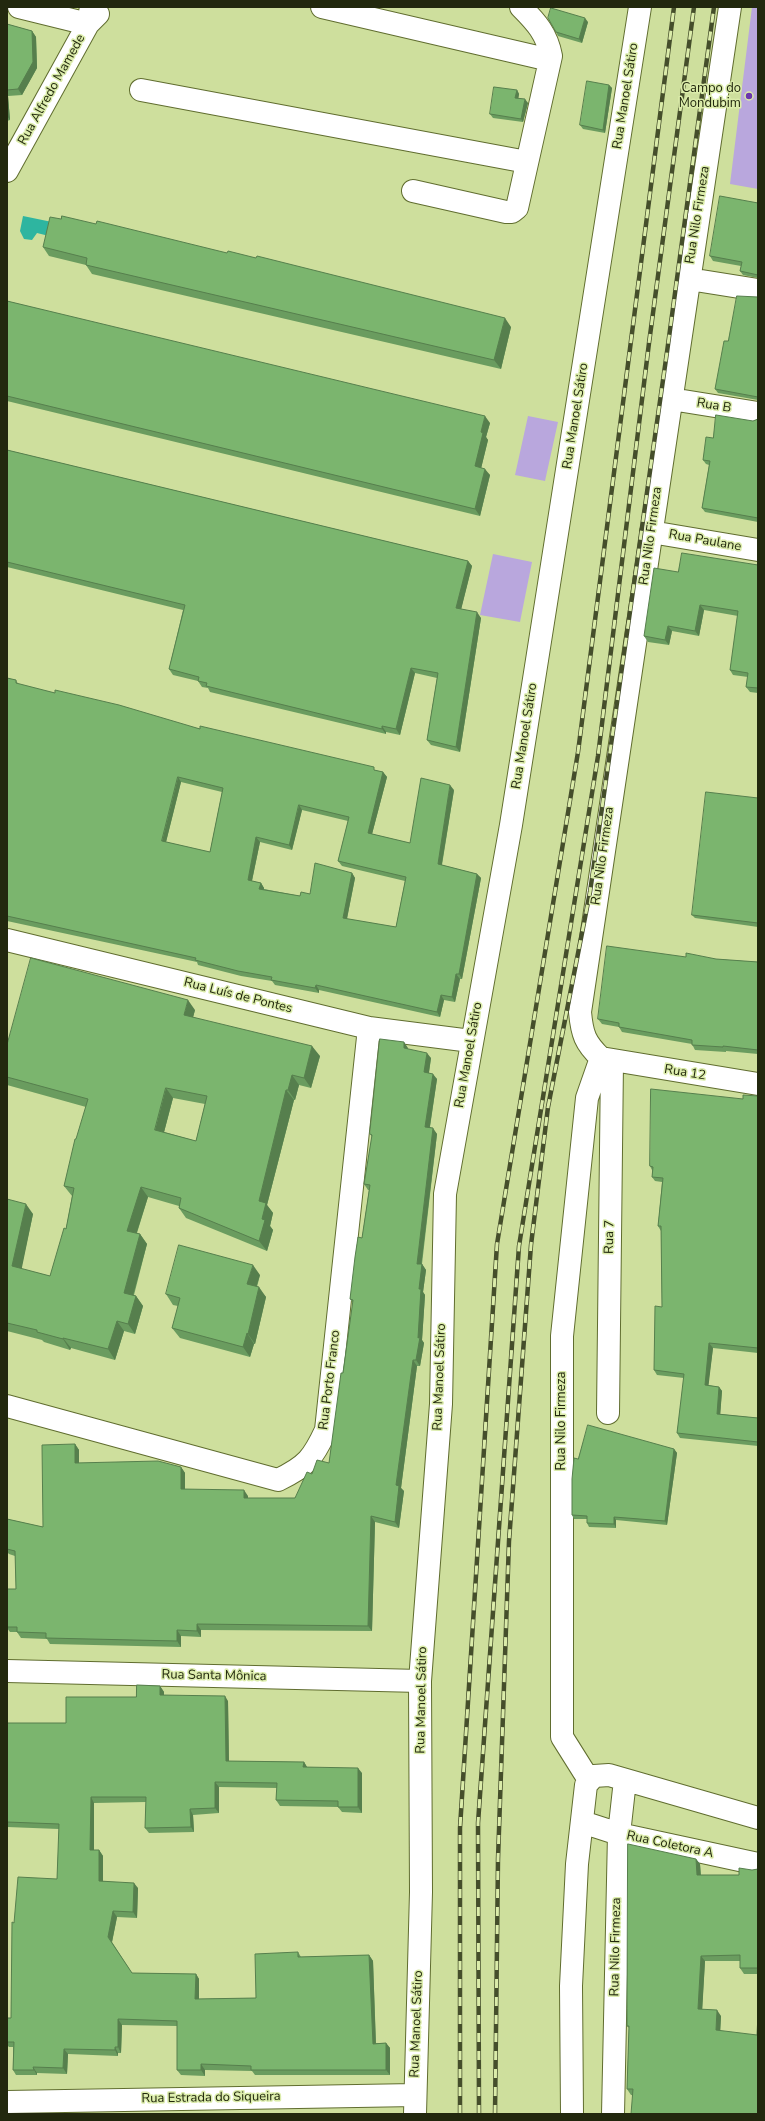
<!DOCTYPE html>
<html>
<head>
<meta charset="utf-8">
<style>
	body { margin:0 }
	#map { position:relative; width:765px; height:2121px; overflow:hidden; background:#cedf9d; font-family:"Nunito Sans",sans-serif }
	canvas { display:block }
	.frame { position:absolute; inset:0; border:8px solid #22280e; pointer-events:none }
</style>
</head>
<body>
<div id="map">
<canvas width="765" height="2121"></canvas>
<div class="frame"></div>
</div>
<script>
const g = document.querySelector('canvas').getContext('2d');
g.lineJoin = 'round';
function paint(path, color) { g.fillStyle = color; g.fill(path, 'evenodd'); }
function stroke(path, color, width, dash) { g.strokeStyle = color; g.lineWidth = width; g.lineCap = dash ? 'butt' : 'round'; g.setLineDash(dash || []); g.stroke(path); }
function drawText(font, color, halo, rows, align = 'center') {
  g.font = font + ' "Nunito Sans",sans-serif'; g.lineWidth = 3; g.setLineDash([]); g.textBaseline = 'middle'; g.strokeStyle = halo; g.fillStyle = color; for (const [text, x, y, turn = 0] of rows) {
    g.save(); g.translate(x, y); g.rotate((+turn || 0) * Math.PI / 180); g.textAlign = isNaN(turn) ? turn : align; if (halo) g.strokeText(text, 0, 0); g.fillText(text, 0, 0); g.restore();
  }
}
paint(new Path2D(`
	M752,7H758V189L730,184Z
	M528,416L558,422L545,481L515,475Z
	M493,554L532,562L520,622L480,615Z`), '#b9a7dd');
paint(new Path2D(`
	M23,216L52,222L49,236L37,233L32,240L24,239L20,231Z`), '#2eb5a0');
const street = new Path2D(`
	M19,7L88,24L98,14
	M322,7L550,60
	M730,7L580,1012C582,1034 585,1043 601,1058L758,1084
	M141,90L527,162
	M7,171L88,24L91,7
	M413,191L506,212H512L517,208L551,56C547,34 536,22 521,7
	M689,279L758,290
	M671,399L758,413
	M651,532L758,550
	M7,940L369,1028L471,1041
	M7,1406L278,1480C307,1466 313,1458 326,1430L369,1028
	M608,1413L612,1061
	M7,1671L420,1681
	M589,1780L562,1737V1336L587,1098L601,1058
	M582,1822L619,1834L758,1864
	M7,2102L415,2095
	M415,2114L421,1892L420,1681L441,1404L445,1194L511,825L640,7
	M572,2114L571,1986L577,1864L586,1785L594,1776L609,1775L758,1818
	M613,2114L619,1834L625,1780`);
stroke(street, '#606d2f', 24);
stroke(street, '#fff', 22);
const rail = new Path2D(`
	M460,2114V1828L497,1244L578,752L674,7
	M479,2114L478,1823L519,1246L598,756L649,343L694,7
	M495,2114L498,1859L509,1541L531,1245L548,1107L590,892L667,352L714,7`);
stroke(rail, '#454e2b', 4.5);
stroke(rail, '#dbecaa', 3, [9]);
paint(new Path2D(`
	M588,22L582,43L558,36L556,32Z
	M7,24L32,31L36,37L37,68L22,95L8,96L10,120L7,121Z
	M609,85L612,88L605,133L583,129L580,125Z
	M517,90L519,94L518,98L528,103L523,122L493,118L490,114Z
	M758,203V278L743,275L740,271L741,266L713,261L710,256Z
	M43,247L511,327L501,369L92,274L86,265L49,256Z
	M758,297V400L718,393L715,389L728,341Z
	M7,301L490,423L486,437L488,440L481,468L490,475L480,516L7,401Z
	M758,419V522L705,512L702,508L709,465L706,464L703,460L713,438Z
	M7,450L468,561L472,566L461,609L481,618L460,752L431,745L427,740L437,678L415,673L400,735L386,732V734L210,692L208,688L202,687L198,681L173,675L169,669L183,610L7,567Z
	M758,565V693L750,692L746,687L748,677L733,675L730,670L738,616L704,610L699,636L672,631L669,645L648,642L644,636L678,572Z
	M7,678L16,680L18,684L200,729L383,772L387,777L372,834L410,843L454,790L442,865L477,874L481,878L462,979H460L455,1002L444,1000L440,1017L319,990V993L275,985L272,981L241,976L198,965L197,962L7,921ZM181,782L222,792L210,852L166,842ZM302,810L348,821L338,861L342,866L405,881L396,927L347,919L355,878L352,873L310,894L300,896L264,889V888L261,883L252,881L260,842L292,850Z
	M758,798V927L695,918L692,915Z
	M686,957L758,962V1054L726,1051V1052L695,1050L692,1044L622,1032L619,1027L602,1024L598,1019Z
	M195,1010L193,1017L320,1056L311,1088L299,1085L295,1100H294L267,1205L273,1213L270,1226L273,1230L267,1251L186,1218L179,1208V1206L148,1197L137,1233L140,1234L147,1244L134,1295L136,1296L143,1306L135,1334L124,1331L115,1360L71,1348L70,1350L44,1342L42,1340L7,1331V1199L33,1214L21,1269L50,1276L66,1229L72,1196L64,1186L86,1107L7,1085V1045ZM173,1098L205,1104L196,1141L164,1132Z
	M408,1048V1049L431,1058L429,1073L437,1079L430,1127L437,1134L422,1264L426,1270L423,1292L425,1295L422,1340L424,1343L420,1366H417L401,1488L404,1491L399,1528L375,1522L372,1631L201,1630V1637L181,1636V1647L50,1644L47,1639L21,1638L17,1632H10L7,1628V1589H16L15,1556L9,1554L7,1552V1519L43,1527L75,1444L79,1450V1463L181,1467L185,1473V1489L248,1496V1498H295L312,1474L329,1463L353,1303L350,1299L362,1238L369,1190H368L364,1184L372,1137L370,1134Z
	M758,1096V1353L713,1348L708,1385L719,1387L722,1391L720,1414L758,1418V1446L680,1438L677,1433L684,1378L657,1375L654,1370L662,1307L661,1231L658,1226L662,1182L655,1181L652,1177V1170L650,1166L743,1099Z
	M260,1275L257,1287L266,1297L255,1344H254L250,1357L180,1338L172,1328L178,1306L173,1305L166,1294Z
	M674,1449L677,1453L667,1525L616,1520V1528L589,1527L587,1523V1519H574L572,1515L578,1459Z
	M160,1686L164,1692V1695L228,1701L229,1761L304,1762L307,1767L362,1773V1813L342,1812L338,1807L280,1806L276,1800L277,1788L219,1787V1813L193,1815L194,1832L149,1833L145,1828L146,1802L94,1803V1850H99L103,1856V1881L138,1888L137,1918L117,1917L112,1942L132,1973L196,1974L199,1979V1999L256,1998L298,1952L301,1957L369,1955L373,1961L376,2043H386L390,2048V2075H255L252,2071L205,2070V2076L181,2075L177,2070V2026L122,2025L121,2053H118V2056L68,2054L67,2074L37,2073V2075H16L13,2070V2047H9L7,2045V2018H11L14,1923L57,1879L59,1829L7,1827V1723H66L136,1697Z
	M696,1859L700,1864L701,1875H739L758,1869V1974H744L740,1968V1961H705L702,2009L721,2016L720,2031L758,2114L631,2095L627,2089L629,2028L627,2026Z`), '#6a9c5f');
paint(new Path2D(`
	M585,18L588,22L582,43L579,39Z
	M32,31L36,37L37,68L22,95L18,89Z
	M609,85L612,88L605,133L603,130Z
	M517,90L519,94L518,101L515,98Z
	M7,94L8,96L10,120L7,116Z
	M525,99L528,103L523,122L521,119Z
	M505,318L511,327L501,369L494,360Z
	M485,416L490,423L486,437L488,440L480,473L475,466L481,432Z
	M485,469L490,475L480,516L475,509Z
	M468,561L472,566L460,614L456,608Z
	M700,605L704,610L699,636L695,631Z
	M477,612L481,618L460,752L456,747Z
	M668,626L672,631L669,645L665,640Z
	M411,668L415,673L400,735L396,729Z
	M382,726L386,732V734L382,729Z
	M383,772L387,777L371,838L368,833Z
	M178,777L181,782L165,846L162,841Z
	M450,785L454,790L441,869L438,864Z
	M299,805L302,810L292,850L289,845Z
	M256,837L260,842L251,885L248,880Z
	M352,873L355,878L346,923L343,918Z
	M477,874L481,878L462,979L459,974Z
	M261,883L264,888L263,894L259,889Z
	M456,974L460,979L455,1002L452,997Z
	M316,985L319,990V993L315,988Z
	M441,995L444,1000L440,1017L437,1012Z
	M188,1000L195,1010L191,1025L184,1015Z
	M404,1042L408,1048V1054L404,1048Z
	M312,1046L320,1056L311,1088L304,1078Z
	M427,1053L431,1058L428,1078L424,1072Z
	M433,1074L437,1079L429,1132L425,1127Z
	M292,1075L299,1085L295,1100L288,1090Z
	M166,1088L173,1098L162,1140L155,1130Z
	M286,1090L294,1100L267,1205L273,1213L270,1226L273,1230L267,1251L259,1241L262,1219L259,1201Z
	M433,1128L437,1134L421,1267L422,1264L426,1270L423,1292L425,1295L422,1340L424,1343L420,1366L416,1360L418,1338L419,1289L417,1264Z
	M141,1187L148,1197L134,1241L127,1231Z
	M26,1204L33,1214L20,1277L12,1266Z
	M140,1234L147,1244L131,1303L124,1293Z
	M253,1265L260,1275L254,1294L247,1284Z
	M259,1287L266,1297L255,1344L248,1334Z
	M136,1296L143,1306L135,1334L128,1324Z
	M117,1321L124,1331L115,1360L108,1349Z
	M247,1333L254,1344L250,1357L243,1347Z
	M63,1338L71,1348L70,1350L63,1339Z
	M709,1343L713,1348L708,1390L705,1385Z
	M413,1360L417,1366L401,1488L404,1491L399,1528L395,1522L396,1485Z
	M719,1387L722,1391L720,1418L717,1414Z
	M75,1444L79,1450V1469L75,1463Z
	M674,1449L677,1453L667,1525L665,1521Z
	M181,1467L185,1473V1495L181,1489Z
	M244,1490L248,1496V1504L244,1498Z
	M371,1516L375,1522L372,1631L368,1626Z
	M614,1517L616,1520V1528L614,1524Z
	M197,1624L201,1630V1637L197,1631Z
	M177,1630L181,1636V1647L177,1641Z
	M160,1686L164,1692V1701L160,1695Z
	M225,1696L228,1701L229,1767L226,1761Z
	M304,1762L307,1767V1773L303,1767Z
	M358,1768L362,1773V1813L358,1807Z
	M215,1782L219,1787V1813L215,1808Z
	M91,1797L94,1803V1855L90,1850Z
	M190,1809L193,1815L194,1832L191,1827Z
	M99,1850L103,1856V1886L99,1881Z
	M696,1859L700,1864L701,1881L697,1875Z
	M134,1883L138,1888L137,1918L133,1912Z
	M113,1911L117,1917L112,1942L108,1937Z
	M369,1955L373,1961L376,2049L373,2044Z
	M701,1956L705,1961L702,2014L698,2009Z
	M196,1974L199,1979V2005L195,1999Z
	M717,2010L721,2016L720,2036L716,2030Z
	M118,2019L122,2025L121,2053L118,2047Z
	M386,2043L390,2048V2075L386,2070Z
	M115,2047L118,2053V2056L115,2050Z
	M64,2049L68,2054L67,2074L63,2068Z
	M201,2064L205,2070V2076L201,2070Z
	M33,2067L37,2073V2075L34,2070Z`), '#567f4d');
const building = new Path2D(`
	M551,8L585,18L579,39L556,32L548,18Z
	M7,24L32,31L33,62L18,89L7,90Z
	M587,81L609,85L603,130L580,125Z
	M494,87L517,90L515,98L525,99L521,119L490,114Z
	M720,196L758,203V275L740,271L742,262L710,256Z
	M62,216L96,224L97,221L227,253L228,251L256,258L257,256L505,318L494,360L86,265L87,258L43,247L50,217L61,219Z
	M737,296L758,297V397L715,389L724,341H728Z
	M7,301L485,416L481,432L483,433L475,466L485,469L475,509L7,396Z
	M716,415L753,421L758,419V518L702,508L710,461L703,460L706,437L713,438Z
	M7,450L468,561L456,608L477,612L456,747L427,740L438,673L411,668L396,729L382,726V729L206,686L207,683L198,681L199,677L169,669L185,605L7,562Z
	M682,553L758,565V688L746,687L748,673L730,670L738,611L700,605L695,631L668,626L665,640L644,636L654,568L678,572Z
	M7,678L16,680V683L55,693V690L119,705L200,729V726L374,767V770L383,772L368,833L410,843L421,778L450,785L438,864L477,874L459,974H456L452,997L441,995L437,1012L316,985L315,988L271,980L272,977L238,971L195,960L196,958L7,916ZM178,777L223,788L210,852L162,841ZM299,805L349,817L338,861L406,877L396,927L343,918L352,873L315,863L310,894L301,892L300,896L259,889L261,883L248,880L256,837L289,845Z
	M706,792L758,798V923L692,915Z
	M607,946L686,957V953L716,959L758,962V1050L723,1046V1047L692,1045V1040L619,1027V1023L598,1019Z
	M31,958L188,1000L184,1015L312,1046L304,1078L292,1075L288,1090H286L259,1201L266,1203L262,1219L265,1220L259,1241L179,1208L181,1198L141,1187L127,1231L140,1234L124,1293L136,1296L128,1324L117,1321L108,1349L63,1338V1339L37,1332V1330L7,1323V1199L26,1204L12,1266L50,1276L64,1228L66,1229L74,1188L64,1186L75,1139H76L88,1099L7,1077V1045ZM166,1088L207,1096L196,1141L155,1130Z
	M380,1039L404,1042V1048L427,1053L424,1072L433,1074L425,1127L433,1128L417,1264H422L419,1289H421L418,1338L420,1337L416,1360H413L396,1485L399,1486L395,1522L371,1516L368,1626L197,1624V1631L177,1630V1641L46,1638V1633L17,1632V1627H7V1589H16L15,1551L7,1549V1519L43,1527L42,1445L75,1444V1463L158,1461L181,1467V1489L244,1490V1498H295L307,1472L312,1474L317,1460L329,1463L341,1373H343L353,1300L350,1299L355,1257L358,1237L362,1238L370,1185L364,1184L372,1135L370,1134Z
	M651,1089L743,1099V1095L758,1096V1348L709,1343L705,1385L719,1387L717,1414L758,1418V1442L677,1433L684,1374L654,1370L655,1306L662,1307L661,1226H658L663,1178L652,1177L653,1167L650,1166Z
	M179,1245L253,1265L247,1284L259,1287L248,1334L247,1333L243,1347L172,1328L180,1298L166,1294Z
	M588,1425L674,1449L665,1521L614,1517V1524L587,1523V1516L572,1515V1479L574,1458L578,1459Z
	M137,1685L160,1686V1695L225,1696L226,1761L304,1762L303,1767L358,1768V1807H338V1801L276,1800L277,1783L215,1782V1808L190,1809L191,1827L145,1828L146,1797H91L90,1850H99V1881L134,1883L133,1912L113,1911L108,1937L132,1973L196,1974L195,1999L256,1998L255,1954L298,1952V1957L369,1955L373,2044L386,2043V2070H251V2066L201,2064V2070H177V2021L118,2019V2047H115V2050L64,2049L63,2068L33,2067L34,2070H13L14,2042H7V2018H11L12,1922L14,1923L18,1877L57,1879L59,1824L7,1822V1723H66V1697H136Z
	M628,1844L696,1859L697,1875H739V1868L752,1870L758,1869V1968H740V1955L701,1956L698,2009L717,2010L716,2030L757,2035L758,2014V2114H631L633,2089H627L629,2026H627V2009Z`);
paint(building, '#7bb56e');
stroke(building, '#567f4d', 1);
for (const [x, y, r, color] of [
	[749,96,4,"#6b36ad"]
]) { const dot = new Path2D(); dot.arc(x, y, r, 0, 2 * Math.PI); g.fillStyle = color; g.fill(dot); stroke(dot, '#dbecaa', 1.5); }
drawText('13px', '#22280e', '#dbecaa', [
	["Campo do",741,89],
	["Mondubim",741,104]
], 'right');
drawText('13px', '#22280e', '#dbecaa', [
	["Rua Alfredo Mamede",52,90,-61],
	["Rua Manoel Sátiro",626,96,-81],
	["Rua Nilo Firmeza",698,215,-81],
	["Rua B",714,406,9],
	["Rua Manoel Sátiro",576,416,-81],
	["Rua Nilo Firmeza",651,536,-82],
	["Rua Paulane",705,541,10],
	["Rua Manoel Sátiro",525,736,-81],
	["Rua Nilo Firmeza",603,856,-82],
	["Rua Luís de Pontes",238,996,14],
	["Rua Manoel Sátiro",469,1055,-80],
	["Rua 12",685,1073,9],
	["Rua 7",610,1237,-89],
	["Rua Manoel Sátiro",440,1377,-88],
	["Rua Porto Franco",330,1380,-83],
	["Rua Nilo Firmeza",562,1421,-90],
	["Rua Santa Mônica",214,1676,1],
	["Rua Manoel Sátiro",422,1700,-89],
	["Rua Coletora A",670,1845,12],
	["Rua Nilo Firmeza",616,1947,-89],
	["Rua Manoel Sátiro",417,2024,-88],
	["Rua Estrada do Siqueira",211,2098,-1]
]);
</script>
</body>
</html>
